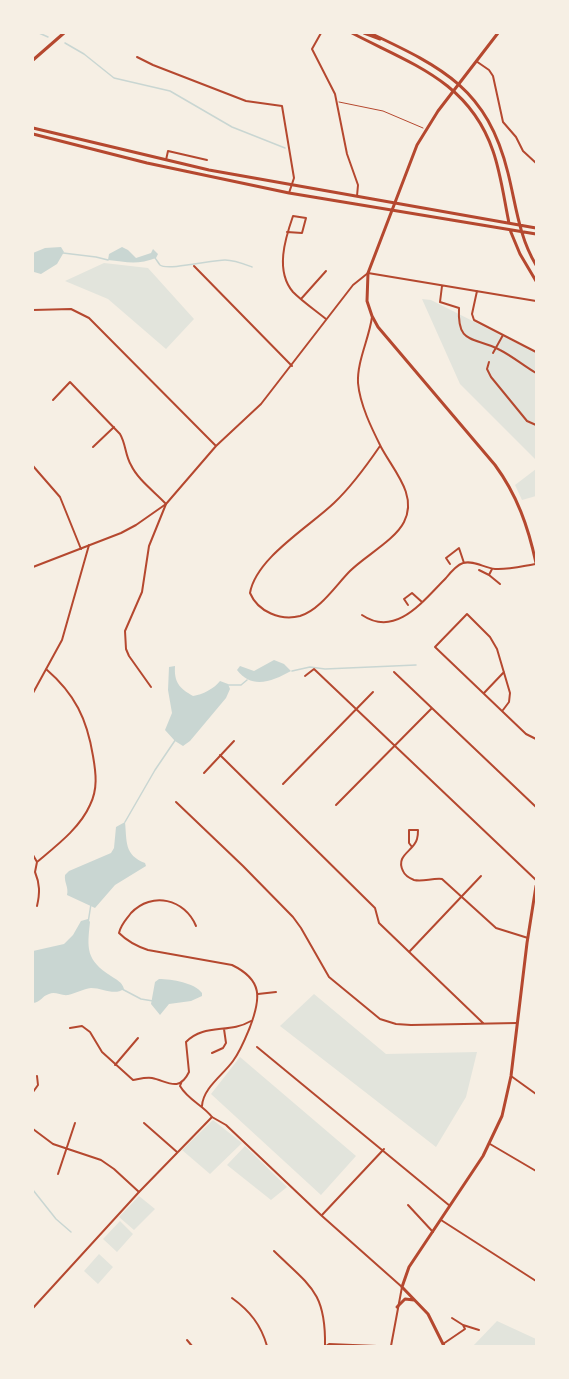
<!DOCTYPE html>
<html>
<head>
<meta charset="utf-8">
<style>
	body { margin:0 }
	#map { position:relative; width:569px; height:1379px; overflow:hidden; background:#f6efe4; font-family:Merriweather,serif }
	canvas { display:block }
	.frame { position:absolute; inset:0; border:34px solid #f6efe4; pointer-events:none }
</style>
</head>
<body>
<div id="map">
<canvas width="569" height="1379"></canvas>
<div class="frame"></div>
</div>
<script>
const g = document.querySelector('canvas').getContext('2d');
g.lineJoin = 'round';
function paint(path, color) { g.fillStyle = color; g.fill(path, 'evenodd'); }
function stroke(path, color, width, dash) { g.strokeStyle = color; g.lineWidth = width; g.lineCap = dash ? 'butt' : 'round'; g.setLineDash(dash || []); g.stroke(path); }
paint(new Path2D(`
	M104,263L148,268L194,319L166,349L108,299L65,281Z
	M422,299L431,300L536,353V460L460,384Z
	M536,469V496L522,500L515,485Z
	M314,994L386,1054L477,1052L466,1097L436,1147L280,1026Z
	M240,1057L356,1156L321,1195L211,1094Z
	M213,1120L242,1143L210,1174L182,1150Z
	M245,1146L287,1187L271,1200L227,1165Z
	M139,1196L155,1209L134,1230L119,1217Z
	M120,1221L133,1234L117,1252L103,1239Z
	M99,1254L113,1267L98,1284L84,1271Z
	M497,1321L536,1339V1346H473Z`), '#e2e4dc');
paint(new Path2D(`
	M61,247L64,252L57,264L41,274L34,272L33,253L45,248Z
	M122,247L128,250L136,258L151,253L153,249L158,254L156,258C138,265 126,262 108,260L109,254Z
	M274,660L284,664L291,671C273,681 252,690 237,670L240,666L254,671Z
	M175,666C174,682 179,688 193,696C202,695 215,688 220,681L228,684L230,689L226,698L190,741L183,746L175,741L165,730L172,713L168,690L169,667Z
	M125,822C127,841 124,855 145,863L146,866L115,885L95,908L67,895C69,887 64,883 65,875L69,871L111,853L114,848L116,827Z
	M88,919L90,922C87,949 86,960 111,976C117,980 122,982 124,989C114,996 103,988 91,988C83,989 76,993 68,995C61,996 55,991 49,994C42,996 41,1002 33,1003V951L64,944L73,935L81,921Z
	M159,979C172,979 195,983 202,993V996L191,1001L169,1004L160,1015L151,1004L155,982Z`), '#c9d6d2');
stroke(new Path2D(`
	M39,33L48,37
	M65,43L84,54L114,78L170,91L232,127L285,148
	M63,253L96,257L108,260
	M155,258C156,259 159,264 160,265C167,271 212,260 225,260C234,260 244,264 252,267
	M292,671L310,667L325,669L416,665
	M227,685H241L247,680
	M125,822L155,770L176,739
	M88,923L91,904
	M122,989L141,999L153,1001
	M33,1190L56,1219L71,1232`), '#c9d6d2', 1.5);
stroke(new Path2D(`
	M339,102L383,111L423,128`), '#b5482f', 1);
stroke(new Path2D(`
	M321,33L312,49L335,94L347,154L358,185L357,196
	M137,57L153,65L246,101L282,106L294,178L289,193
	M476,61L489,70L493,76L503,122L516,137L523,151L536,163
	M166,160L168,151L207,160
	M287,232L302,233L306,218L293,216C285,239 275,271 293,292C303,302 315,310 326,319
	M194,266L292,366
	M368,273L536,301
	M442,286L440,302L459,308C457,346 474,336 500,350C512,356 524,366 536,373
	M477,291L472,314L474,320L536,352
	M301,299L326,271
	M372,317C369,339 357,361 358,383C360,405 372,429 381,447C393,470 418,495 404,522C395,540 365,556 350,571C336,585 320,610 300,616C281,621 258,612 250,593C256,558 309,527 334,503C351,487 367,465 380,446
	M493,353L503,335
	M489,362L487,369L491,377L527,421L536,425
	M53,400L70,382L120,434C126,444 125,455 131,465C138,480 155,492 166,504L149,546L142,592L125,631L126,649L129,656L151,687
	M93,447L114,427
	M33,466L60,497L81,549
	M450,564L446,558L459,548L464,563
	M479,570L489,575L492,569
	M489,575L500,584
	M408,605L404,599L412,593L422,602
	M362,615C396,638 423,601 446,578C450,573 457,565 463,563C474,560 484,568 495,569C508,570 523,566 536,564
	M394,672L536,807
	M305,676L314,669L536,880
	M33,693L62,640L89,545
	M484,693L504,672
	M503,710L509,702L510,693L497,649L490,637L467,614L435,647L526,734L536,739
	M220,755L375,908L379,923L483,1023
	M204,773L234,741
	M283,784L373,692
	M176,802L243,866L293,917L301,928L329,977L380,1019L396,1024L411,1025L517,1023
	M336,805L432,708
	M412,847L409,843V830H418C418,833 418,836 417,839C414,851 395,855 403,871C405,876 409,878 414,880C423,882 432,878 442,879L496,928L528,938
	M33,855L37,862
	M37,862C56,846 80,828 90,805C98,789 96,773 93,756C87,719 75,694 46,669
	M37,906C40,893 40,884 35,872L37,862
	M196,926C185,899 152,891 131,913C126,920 121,924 119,933C128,942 136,946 148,950L232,965C263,980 261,998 250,1027C245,1039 241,1050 233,1061C223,1075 203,1088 202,1106
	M409,952L481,876
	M258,994L276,992
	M70,1028L82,1026L90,1032L102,1052L133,1080C139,1079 146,1077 152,1078C167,1081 179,1093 189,1072L186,1042C204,1023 229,1034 251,1021
	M257,1047L450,1206
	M212,1053L223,1048L226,1043L224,1029
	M115,1065L138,1038
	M511,1076L536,1094
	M182,1081L180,1086C188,1100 203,1105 212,1117
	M33,1092L38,1085L37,1076
	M144,1123L177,1152
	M33,1129L53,1144L101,1160L114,1169L139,1192
	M490,1144L536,1171
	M58,1174L75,1123
	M408,1205L433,1232
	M322,1215L384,1149
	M441,1220L536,1281
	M274,1251C310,1286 326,1292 325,1346
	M232,1298C250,1311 261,1325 267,1346
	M463,1325L479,1330
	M187,1340L192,1346
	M443,1344L465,1329L463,1325L452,1318
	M326,1346L329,1344L377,1346`), '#b5482f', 2);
stroke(new Path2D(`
	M33,310L71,309L89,318L216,446
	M33,567L121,533L136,525L166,504L216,446L261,404L353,285L368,273
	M33,1308L139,1192L212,1117L226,1125L322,1216L402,1287L391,1346`), '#b5482f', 2);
stroke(new Path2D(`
	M498,33L438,111L417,145L368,273L367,301L372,316L378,327L495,465C517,495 528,526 536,563
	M33,60L64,33
	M397,1307L405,1299L414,1300
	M444,1346L428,1314L402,1287L409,1267L483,1156L502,1116L511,1076L527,943L536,886`), '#b5482f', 3);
stroke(new Path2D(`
	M352,33C411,64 469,81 493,151C501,174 504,199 509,223
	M364,33L380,39
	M370,33C444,68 487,89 508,173C516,205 519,237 536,265
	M33,128L209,170L536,228
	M33,134L147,163L289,193L536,234
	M510,230L520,254L536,281`), '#b5482f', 3);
</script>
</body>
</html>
